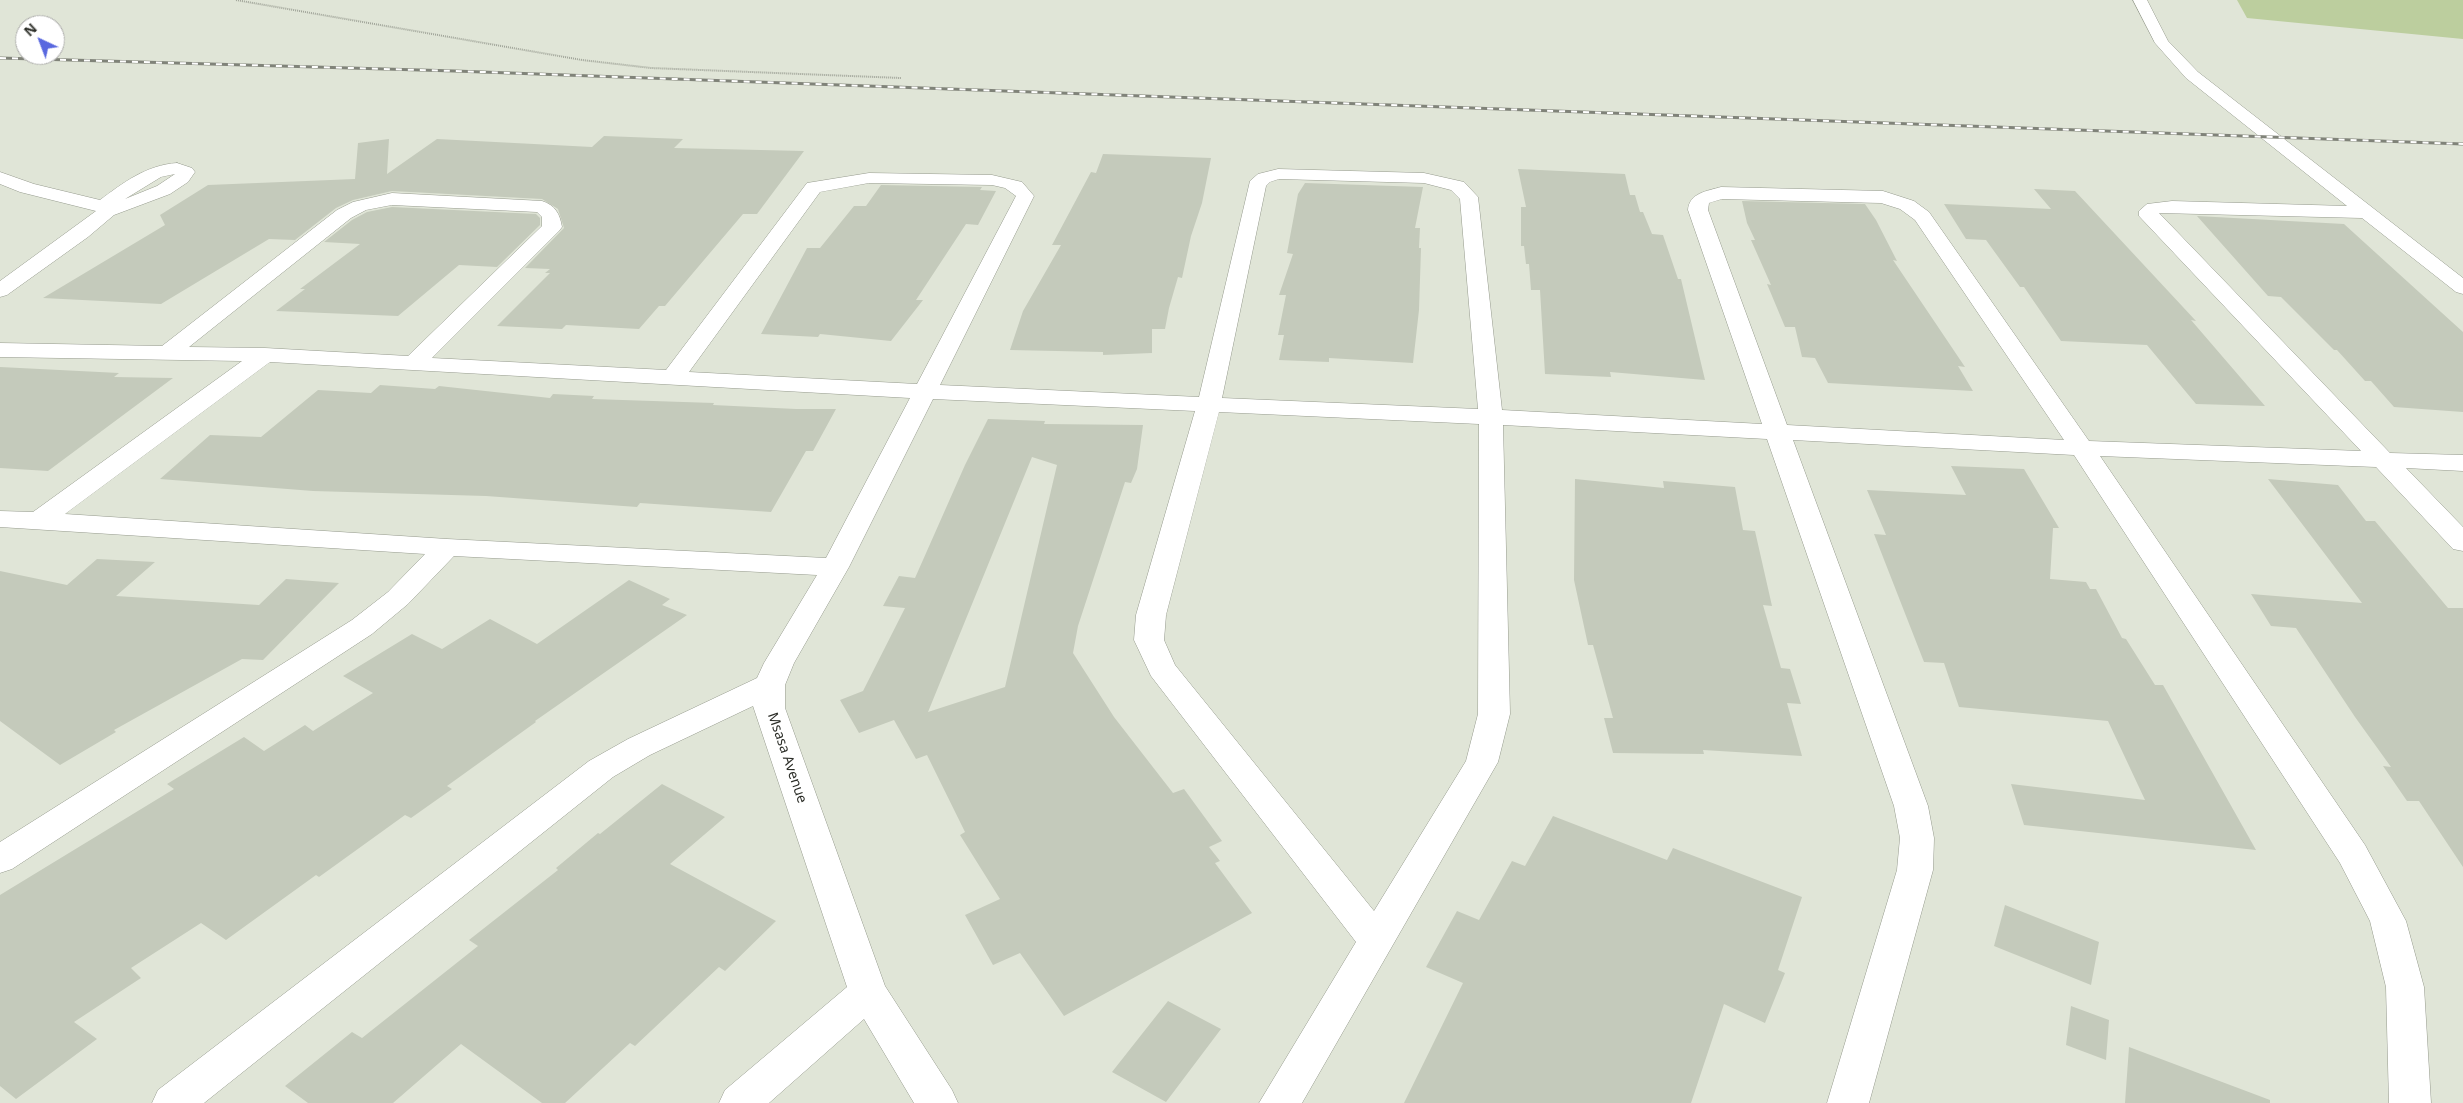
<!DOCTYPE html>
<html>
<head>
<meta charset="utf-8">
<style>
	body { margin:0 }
	#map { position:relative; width:2463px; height:1103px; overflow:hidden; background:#e0e5d7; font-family:"Noto Sans",sans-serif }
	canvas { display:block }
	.north { position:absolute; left:15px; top:15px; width:50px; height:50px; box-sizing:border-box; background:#fff; border:1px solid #ababa9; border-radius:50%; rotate:317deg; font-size:14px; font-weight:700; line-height:20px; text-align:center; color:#2c2e28 }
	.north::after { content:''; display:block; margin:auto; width:18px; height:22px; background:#5968df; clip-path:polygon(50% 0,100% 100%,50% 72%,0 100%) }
</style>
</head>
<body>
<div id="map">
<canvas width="2463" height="1103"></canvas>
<div class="north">N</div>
</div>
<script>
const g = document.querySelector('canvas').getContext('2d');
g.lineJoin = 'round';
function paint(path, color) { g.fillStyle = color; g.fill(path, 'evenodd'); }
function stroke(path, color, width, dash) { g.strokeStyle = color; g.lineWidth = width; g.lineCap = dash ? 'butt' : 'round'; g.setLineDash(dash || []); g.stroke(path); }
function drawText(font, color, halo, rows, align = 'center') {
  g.font = font + ' "Noto Sans",sans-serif'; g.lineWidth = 4.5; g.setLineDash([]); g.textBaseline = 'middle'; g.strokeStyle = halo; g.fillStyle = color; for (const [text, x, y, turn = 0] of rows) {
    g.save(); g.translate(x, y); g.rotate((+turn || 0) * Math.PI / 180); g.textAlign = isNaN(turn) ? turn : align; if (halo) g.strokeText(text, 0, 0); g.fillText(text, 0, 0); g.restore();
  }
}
paint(new Path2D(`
	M2237,0H2463V39L2247,18Z`), '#bcce9e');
paint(new Path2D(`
	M604,136L683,139L674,148L804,151L757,214H743L665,306H659L639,329L566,325L562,329L497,326L550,273H545L550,269L525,268L564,228L558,209L542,199L392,191L353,200L336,208L295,240L269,239L161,304L43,298L165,225L160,215L208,185L355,179L358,143L389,139L387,174L437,139L592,147Z
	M1103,154L1211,158L1202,203L1191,236L1182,278L1178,277L1169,308L1165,329H1152V353L1103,355V352L1010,350L1023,311L1061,245H1052L1091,172L1096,173Z
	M1518,169L1625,174L1630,195H1635L1640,212H1643L1652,234L1663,235L1678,279H1681L1705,380L1610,372L1611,377L1545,374L1540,290H1531L1529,264H1526L1524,246H1521V207H1526Z
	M1305,183L1423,187L1415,228H1420L1419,248H1421L1419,310L1413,363L1329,358V362L1279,360L1284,335H1278L1286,295H1279L1293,254L1287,253L1298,194Z
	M881,185L982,187L980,190L996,191L978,225L966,224L916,300H923L891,341L820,334L818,337L761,334L807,248H820L854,206H866Z
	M2034,189L2075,191L2196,321L2191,320L2265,406L2196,404L2147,345L2061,341L2024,287H2020L1986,240L1966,239L1944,204L2051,209Z
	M1742,201L1865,204L1876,220L1897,261L1893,260L1965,367L1958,366L1973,391L1828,383L1815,358L1802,357L1795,327H1785L1767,284L1771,285L1751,240H1755L1747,223Z
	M392,207L536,214L540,218V225L497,267L459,265L398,316L276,311L305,289H300L360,244L324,242L352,220L367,212Z
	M2197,216L2344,224L2463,332V412L2394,407L2371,381H2365L2337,350H2334L2281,297L2268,296Z
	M0,367L119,373L114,377L173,378L48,471L0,468Z
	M380,385L435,389L439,386L550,398L553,394L594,396L592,399L714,403L713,405L796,409H836L813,451H806L771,512L640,503L637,507L486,496L313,491L160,479L210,435L261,437L318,390L371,393Z
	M988,419L1045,421L1044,424L1143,425L1137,469L1131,483L1125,482L1078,626L1073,653L1114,717L1173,793L1184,789L1222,841L1209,847L1220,861L1215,863L1252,913L1064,1016L1020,953L993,965L965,915L1000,899L960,835L965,832L927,755L916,759L894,720L859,733L840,700L863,691L905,608L883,606L899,576L915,578L965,465ZM1032,457L1057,465L1005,687L928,712Z
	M1951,466L2024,469L2059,528H2053L2050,579L2086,582L2090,589H2096L2122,638L2126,639L2155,685H2163L2256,850L2024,825L2011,784L2145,800L2108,721L1959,707L1944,663L1924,662L1874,534L1886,535L1867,490L1966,495Z
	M1575,479L1664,488L1663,481L1735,487L1743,530L1755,531L1772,606L1763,605L1781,668L1790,669L1801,704L1787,703L1802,756L1703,750L1704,754L1613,753L1604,718H1613L1593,645H1588L1574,580Z
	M2268,479L2338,485L2366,521H2375L2448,608H2463V867L2419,801H2407L2383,766L2391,767L2355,717L2296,628L2271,626L2251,594L2362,603Z
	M97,559L155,562L116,596L259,605L286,579L339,583L263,660L242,659L114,730L116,732L60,765L0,721V571L67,585Z
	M629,580L670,599L662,605L687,615L535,721L536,722L447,786L452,789L411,818L405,815L319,877L316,875L226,940L201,923L131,968L141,978L74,1022L97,1039L16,1099L0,1086V895L174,789L167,784L244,737L264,751L305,725L313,731L373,693L343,676L412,634L442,649L490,619L537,644Z
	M662,784L725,817L670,864L776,921L725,971L719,967L635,1046L630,1043L565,1103H542L461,1044L393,1103H308L285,1086L352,1032L362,1038L478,946L469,940L558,870L556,868L598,833L600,834Z
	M1553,816L1667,860L1673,848L1802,897L1778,970L1785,973L1765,1023L1724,1004L1691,1103H1404L1463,983L1426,967L1457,911L1479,920L1512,861L1525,866Z
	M2005,905L2099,942L2091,985L1994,946Z
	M1168,1001L1221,1029L1166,1102L1112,1072Z
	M2071,1006L2109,1020L2106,1060L2066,1045Z
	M2129,1047L2270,1100V1103H2125Z`), '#c4cabb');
const minor = new Path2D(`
	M2133,0H2147L2168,41L2198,72L2463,278V294L2456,292L2362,218L2159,213L2390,453L2463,455V471L2406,468L2463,527V551L2453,549L2376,467L2100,456L2365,845L2406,921L2424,987L2431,1103H2389L2386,987L2370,921L2340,863L2074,455L1793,440L1928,806L1934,838L1933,870L1869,1103H1827L1897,870L1900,838L1894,806L1767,439L1503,425L1510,714L1498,762L1302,1103H1259L1356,942L1151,676L1134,640L1136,615L1195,411L933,399L849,567L794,663L785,685V708L885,986L952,1090L958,1103H914L864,1019L769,1103H719L725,1090L847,987L753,706L650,755L613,777L204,1103H152L158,1090L589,761L628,739L757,678L764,663L817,575L454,556L408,604L372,634L12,869L0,873V842L352,620L388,592L425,554L0,527V511L33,512L242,361L0,357V343L162,346L337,210L353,202L392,193L542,201C555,205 560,214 562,227L559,231L432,358L666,370L807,183L869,173L992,175L1022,182L1034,196L940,385L1199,397L1250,181L1258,174L1278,169L1424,173L1464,182L1478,197L1502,410L1762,424L1688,210C1689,193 1707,191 1721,187L1883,191L1914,201L1929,212L2089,441L2361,451L2139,216V211L2147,204L2172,201L2347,206L2186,78L2155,43ZM1279,179L1424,183L1451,190L1460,199L1478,409L1222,398L1266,186L1270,182ZM869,183L992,185L1005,188L1016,196L917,384L689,372L820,192ZM1722,199L1881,203L1900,209L1915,220L2064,440L1787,425L1708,210L1709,203ZM392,205L537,212L542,217V226L408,356L265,348L189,347L351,218L366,210ZM270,362L910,398L826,558L447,539L65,514ZM1219,412L1479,424L1478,714L1466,761L1374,911L1175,665L1164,640L1166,615Z
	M177,163L192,168L195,172L188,182L170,194L114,215L88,237L7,295L0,297V281L96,211L20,192L0,184V172L34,184L100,200C123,183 146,165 177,163ZM175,174L157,186L125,199L161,177Z`);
stroke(minor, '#959a8d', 1);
stroke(new Path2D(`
	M236,0L582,60L651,68L901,78`), '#a0a499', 2, [1, 1]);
paint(minor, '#fff');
const rail = new Path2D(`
	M0,58L455,71L2463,144`);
stroke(rail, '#808379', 3);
stroke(rail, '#fff', 2, [6]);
drawText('14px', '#2c2e28', '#fff', [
	["Msasa Avenue",787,758,71]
]);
</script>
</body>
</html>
